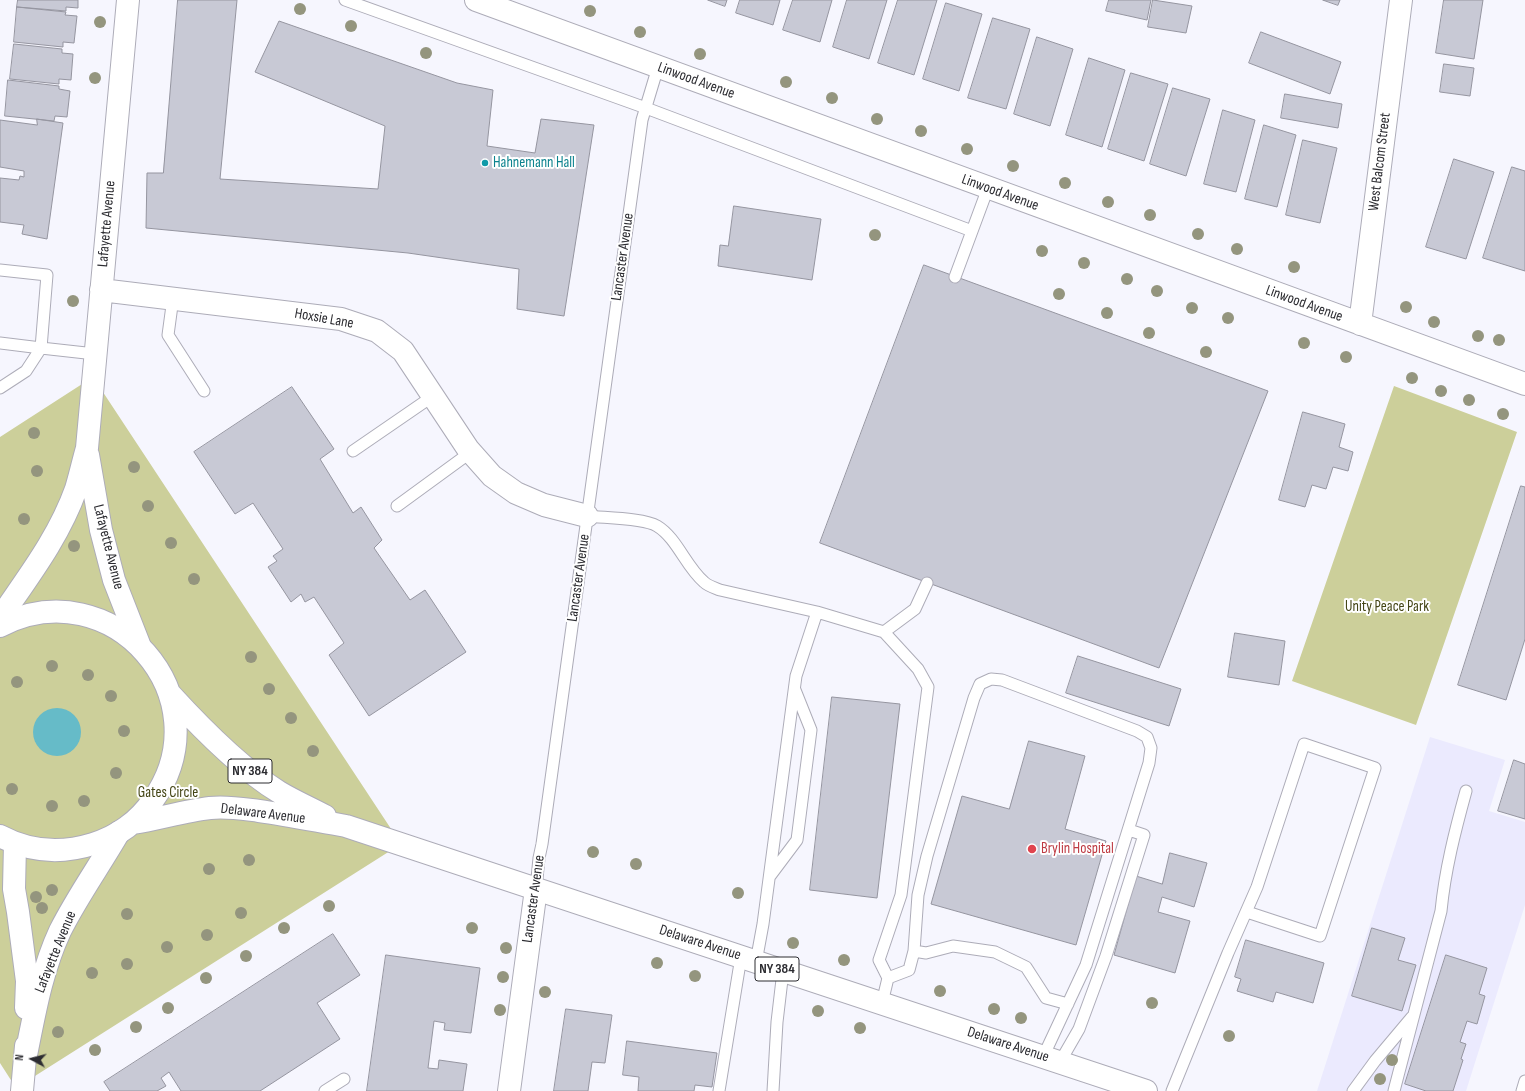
<!DOCTYPE html>
<html>
<head>
<meta charset="utf-8">
<style>
	body { margin:0 }
	#map { position:relative; width:1525px; height:1091px; overflow:hidden; background:#f6f6fe; font-family:"Sofia Sans Condensed",sans-serif }
	canvas { display:block }
	.north { position:absolute; left:12px; top:1039px; width:40px; height:40px; -webkit-text-stroke:3px #fff; paint-order:stroke; rotate:277deg; font-size:11px; font-weight:700; line-height:16px; text-align:center; color:#2c2c31 }
	.north::after { content:''; display:block; margin:auto; width:14px; height:18px; background:#2c2c31; clip-path:polygon(50% 0,100% 100%,50% 72%,0 100%) }
</style>
</head>
<body>
<div id="map">
<canvas width="1525" height="1091"></canvas>
<div class="north">N</div>
</div>
<script>
const g = document.querySelector('canvas').getContext('2d');
g.lineJoin = 'round';
function paint(path, color) { g.fillStyle = color; g.fill(path, 'evenodd'); }
function stroke(path, color, width, dash) { g.strokeStyle = color; g.lineWidth = width; g.lineCap = dash ? 'butt' : 'round'; g.setLineDash(dash || []); g.stroke(path); }
function drawText(font, color, halo, rows, align = 'center') {
  g.font = font + ' "Sofia Sans Condensed",sans-serif'; g.lineWidth = 4; g.setLineDash([]); g.textBaseline = 'middle'; g.strokeStyle = halo; g.fillStyle = color; for (const [text, x, y, turn = 0] of rows) {
    g.save(); g.translate(x, y); g.rotate((+turn || 0) * Math.PI / 180); g.textAlign = isNaN(turn) ? turn : align; if (halo) g.strokeText(text, 0, 0); g.fillText(text, 0, 0); g.restore();
  }
}
paint(new Path2D(`
	M1430,737L1505,760L1489,811L1525,822V905L1466,1091H1317Z`), '#ebeafe');
paint(new Path2D(`
	M93,377L401,844L16,1088L0,1063V437Z
	M1394,386L1517,432L1416,725L1292,681Z`), '#cccf9a');
paint(new Path2D(`
	M33 732a24 24 0 1 1 48 0a24 24 0 1 1-48 0Z`), '#66bbc8');
const building = new Path2D(`
	M18,0H78V8L66,7V11L17,7Z
	M178,0H237L220,179L378,189L385,126L255,72L279,21L457,83L493,90L487,146L535,153L541,119L594,125L564,316L517,309L519,269L408,253L146,228L147,173H163Z
	M708,0H727L725,6Z
	M740,0H780L773,25L736,13Z
	M793,0H832L820,42L783,30Z
	M847,0H887L869,59L833,47Z
	M898,0H937L914,75L878,63Z
	M1109,0H1151L1147,20L1106,11Z
	M1153,0L1192,6L1186,33L1148,27Z
	M1323,0H1340L1338,5Z
	M1444,0H1483L1474,59L1436,53Z
	M946,3L982,14L959,91L923,79Z
	M17,7L66,12L65,15L77,16L74,43L63,42V47L14,42Z
	M993,18L1030,29L1006,109L968,98Z
	M1261,32L1341,62L1330,94L1249,63Z
	M1037,37L1073,49L1050,126L1014,114Z
	M14,44L62,49V53L73,54L71,80L59,79V84L10,79Z
	M1089,58L1125,70L1102,147L1066,135Z
	M1444,64L1474,68L1470,96L1440,92Z
	M1131,73L1168,84L1144,161L1108,149Z
	M8,80L59,86V89L70,91L67,117L55,116L54,121L5,116Z
	M1173,88L1210,99L1186,176L1150,164Z
	M1285,94L1342,104L1338,128L1281,118Z
	M1223,110L1255,120L1236,192L1204,184Z
	M37,119L63,123L47,239L22,234L24,225L0,222V178L19,180L20,176L24,177V171L0,167V120L37,125Z
	M1264,125L1296,135L1277,207L1245,199Z
	M1303,140L1337,148L1320,223L1286,215Z
	M1454,159L1494,172L1466,259L1426,247Z
	M1512,167L1525,171V271L1483,258Z
	M734,206L821,219L812,280L718,266L720,245L728,246Z
	M924,265L1268,391L1159,668L820,543Z
	M292,387L334,449L320,459L353,513L361,507L382,540L374,548L410,600L425,590L466,652L369,716L329,655L344,643L314,597L305,602L301,594L291,602L268,567L277,561L273,556L283,549L253,503L235,514L194,452Z
	M1303,412L1345,424L1339,447L1353,452L1348,471L1333,467L1326,489L1312,485L1305,507L1279,500Z
	M1521,486L1525,487V639L1506,700L1458,685Z
	M1235,633L1285,641L1279,685L1228,677Z
	M1078,656L1181,689L1169,726L1066,693Z
	M832,697L900,704L877,898L810,890Z
	M1029,741L1085,756L1065,829L1106,841L1076,945L931,904L962,796L1009,809Z
	M1514,760L1525,764V819L1498,811Z
	M1170,853L1207,863L1194,907L1162,897L1158,912L1190,921L1175,973L1114,955L1136,876L1162,884Z
	M1372,928L1405,938L1398,960L1416,965L1402,1011L1352,996Z
	M333,934L360,975L317,1003L340,1039L260,1091H181L169,1072L161,1078L166,1086L157,1091H110L104,1082Z
	M1246,940L1324,963L1313,1003L1276,992L1273,1002L1237,991L1241,979L1235,977Z
	M386,955L480,968L471,1033L444,1030L445,1023L434,1021L428,1068L438,1069L439,1060L467,1064L463,1091H367Z
	M1446,955L1487,968L1479,994L1485,996L1477,1024L1467,1021L1460,1042L1466,1044L1461,1059L1463,1060L1453,1091H1426L1405,1084Z
	M566,1009L612,1015L605,1063L592,1062L588,1091H554Z
	M627,1041L717,1053L712,1087L695,1085L694,1091H638L639,1077L623,1075Z`);
paint(building, '#c8c9d5');
stroke(building, '#9595a0', 1);
const lane = new Path2D(`
	M345,0L646,108L972,231
	M0,270L47,275L41,348L0,343
	M955,277L988,188
	M173,298L168,335L204,391
	M0,388L26,371L41,348L95,354
	M353,451L433,396
	M397,506L471,452
	M587,516C604,518 644,518 657,526C677,538 686,567 704,582C708,586 715,588 720,590L817,612L884,632L918,669L928,687L901,895L879,960L888,978L882,1003
	M884,632L915,609L927,583
	M770,876L797,840L811,730L795,690
	M536,889L539,858L542,844L642,120L658,67
	M914,951L926,953L953,946L995,952L1026,967L1046,998L1068,1004
	M756,962L763,924L796,676L817,612
	M888,978L909,970L914,951L918,895L927,856L974,698L980,684L991,679L1002,680L1137,731L1147,737L1151,748L1149,763L1086,965L1043,1057
	M1060,1062L1079,1029L1106,956L1144,835L1129,830
	M325,1091L344,1079
	M719,1091L741,957
	M773,1091L777,1022L783,971
	M1172,1091L1228,953L1257,887L1304,744L1375,768L1320,936L1247,912
	M1353,1091L1375,1061L1412,1017
	M1394,1091L1441,911C1445,870 1455,831 1466,791
	M1522,1091L1525,1081`);
const street = new Path2D(`
	M476,0L1525,384
	M101,290L341,319L377,331L403,351L468,449L492,476L516,493L544,505L587,516
	M1360,324L1401,0
	M88,455L101,530L114,580L139,644
	M0,618C28,577 59,537 76,489C80,476 83,462 87,448L128,0
	M15,844L14,889L18,912L27,981L26,1008
	M25,1060C34,1016 41,972 60,931C77,897 100,865 119,832
	M22,1091L26,1046
	M509,1091L536,889`);
const primary = new Path2D(`
	M0,626C112,568 225,698 153,800C139,821 117,837 93,844C61,854 30,852 0,836
	M170,694C201,728 240,768 279,792C294,801 310,808 325,816
	M133,823C159,819 184,811 210,808C227,806 243,809 259,811C288,815 317,821 346,826L1146,1091`);
stroke(lane, '#adacb8', 13);
stroke(street, '#adacb8', 24);
stroke(primary, '#adacb8', 24);
stroke(lane, '#fff', 11);
stroke(street, '#fff', 22);
stroke(primary, '#fff', 22);
g.fillStyle = '#94957e';
for (const [x, y] of [
	[300,9],
	[590,11],
	[100,22],
	[351,26],
	[640,32],
	[426,53],
	[700,54],
	[95,78],
	[786,82],
	[832,98],
	[877,119],
	[921,131],
	[967,149],
	[1013,166],
	[1065,183],
	[1108,202],
	[1150,215],
	[1198,234],
	[875,235],
	[1237,249],
	[1042,251],
	[1084,263],
	[1294,267],
	[1127,279],
	[1157,291],
	[1059,294],
	[73,301],
	[1406,307],
	[1192,308],
	[1107,313],
	[1228,318],
	[1434,322],
	[1149,333],
	[1478,336],
	[1499,340],
	[1304,343],
	[1206,352],
	[1346,357],
	[1412,378],
	[1441,391],
	[1469,400],
	[1503,414],
	[34,433],
	[134,467],
	[37,471],
	[148,506],
	[24,519],
	[171,543],
	[74,546],
	[194,579],
	[251,657],
	[52,666],
	[88,675],
	[17,682],
	[269,689],
	[111,696],
	[291,718],
	[124,731],
	[313,751],
	[116,773],
	[12,789],
	[84,801],
	[52,806],
	[593,852],
	[249,860],
	[636,864],
	[209,869],
	[52,890],
	[738,893],
	[36,897],
	[329,906],
	[42,908],
	[241,913],
	[127,914],
	[284,928],
	[472,928],
	[207,935],
	[793,943],
	[167,947],
	[506,948],
	[246,956],
	[844,960],
	[657,963],
	[127,964],
	[92,973],
	[695,976],
	[503,977],
	[206,978],
	[940,991],
	[545,992],
	[1152,1003],
	[168,1008],
	[994,1009],
	[500,1010],
	[818,1011],
	[1021,1018],
	[136,1027],
	[860,1028],
	[58,1032],
	[1229,1036],
	[95,1050],
	[1392,1060],
	[1380,1079]
]) { g.beginPath(); g.arc(x, y, 6, 0, 2 * Math.PI); g.fill(); }
for (const [x, y, r, color] of [
	[485,163,4,"#0f9aa8"],
	[1032,849,5,"#e0444e"]
]) { const dot = new Path2D(); dot.arc(x, y, r, 0, 2 * Math.PI); g.fillStyle = color; g.fill(dot); stroke(dot, '#fff', 1.5); }
for (const [x, y, w] of [
	[250,771,44],
	[777,969,44]
]) { const box = new Path2D(); box.roundRect(x - w / 2, y - 12, w, 24, 3); g.fillStyle = '#fff'; g.fill(box); stroke(box, '#2c2c31', 1); }
drawText('bold 14px', '#2c2c31', null, [
	["NY 384",250,771],
	["NY 384",777,969]
]);
drawText('15px', '#2c2c31', '#fff', [
	["Linwood Avenue",696,81,20],
	["West Balcom Street",1380,162,-83],
	["Linwood Avenue",1000,193,20],
	["Lafayette Avenue",107,224,-85],
	["Lancaster Avenue",623,257,-82],
	["Linwood Avenue",1304,304,20],
	["Hoxsie Lane",324,319,10],
	["Lafayette Avenue",108,547,76],
	["Lancaster Avenue",579,578,-82],
	["Delaware Avenue",263,814,7],
	["Lancaster Avenue",534,899,-82],
	["Delaware Avenue",700,943,18],
	["Lafayette Avenue",56,952,-68],
	["Delaware Avenue",1008,1045,18]
]);
drawText('15px', '#0d838f', '#fff', [
	["Hahnemann Hall",493,163]
], 'left');
drawText('15px', '#444515', '#fff', [
	["Unity Peace Park",1387,607],
	["Gates Circle",168,793]
]);
drawText('15px', '#be3a42', '#fff', [
	["Brylin Hospital",1041,849]
], 'left');
</script>
</body>
</html>
